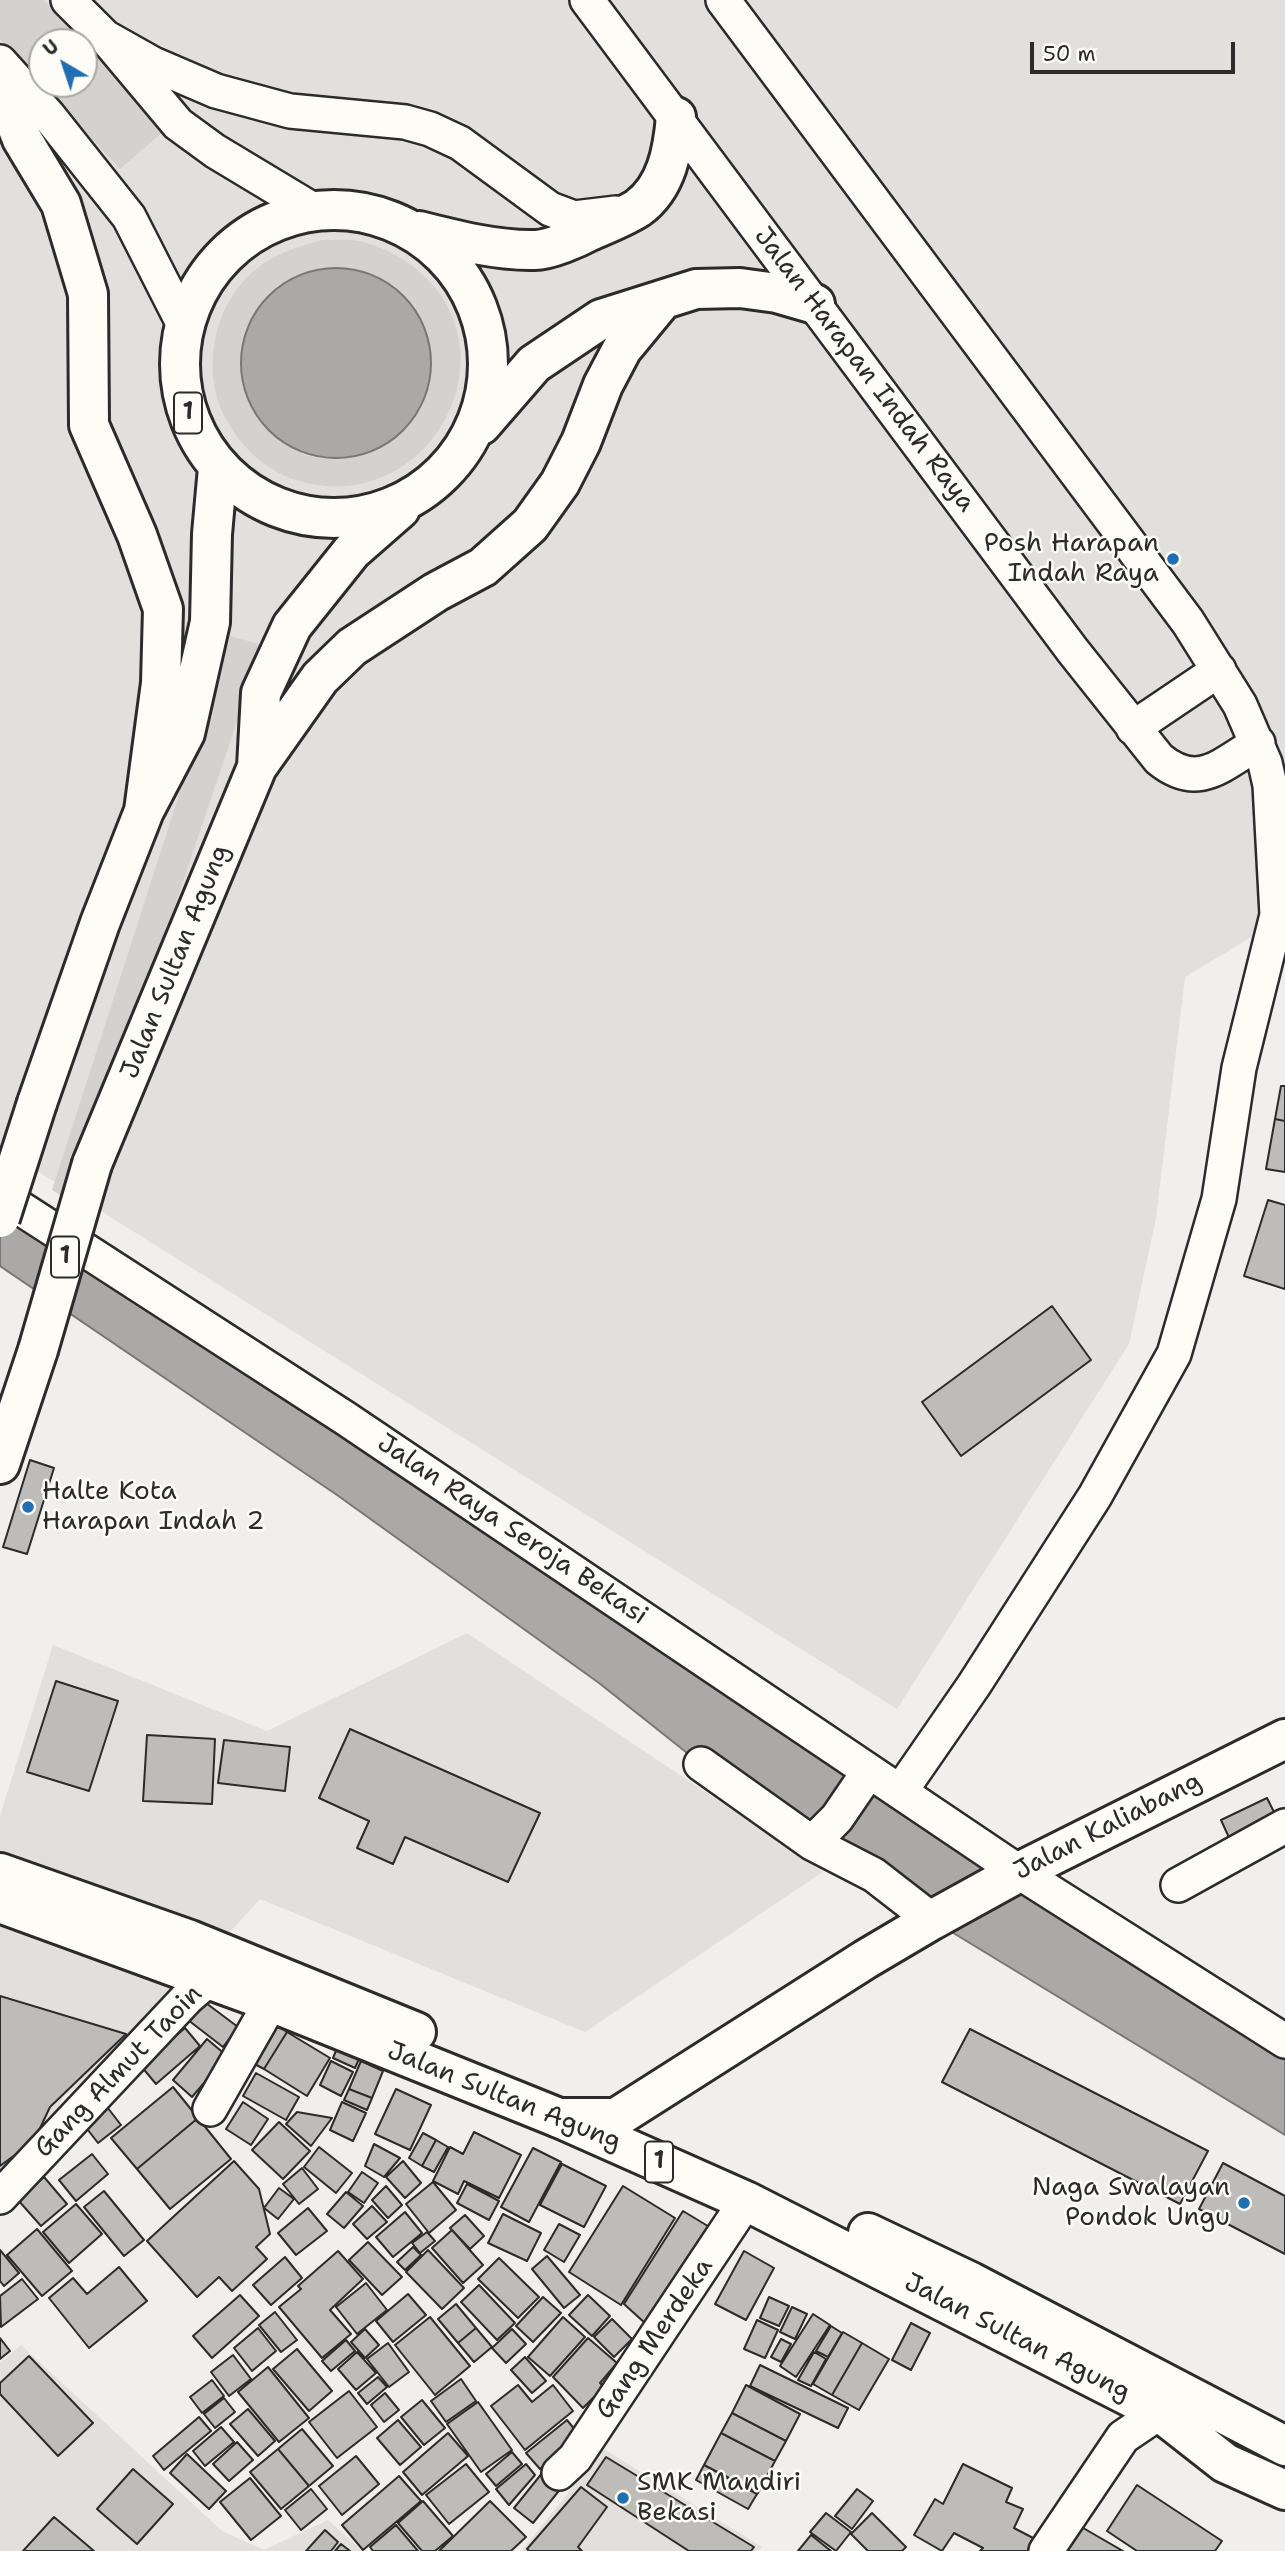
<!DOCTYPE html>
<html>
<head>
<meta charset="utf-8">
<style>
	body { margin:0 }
	#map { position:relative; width:1285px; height:2551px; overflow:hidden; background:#f0efeb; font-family:"Shantell Sans",sans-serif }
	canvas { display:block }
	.north { position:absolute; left:28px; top:28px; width:70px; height:70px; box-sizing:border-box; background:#fdfcf7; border:2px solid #a9a8a5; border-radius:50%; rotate:321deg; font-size:19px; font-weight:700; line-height:28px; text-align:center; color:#2b2b2b }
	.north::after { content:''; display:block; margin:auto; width:24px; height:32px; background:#1f6fb2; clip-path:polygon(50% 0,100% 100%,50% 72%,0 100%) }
	.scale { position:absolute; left:1030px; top:42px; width:205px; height:32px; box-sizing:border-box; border:4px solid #2b2b2b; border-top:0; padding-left:9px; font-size:21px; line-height:24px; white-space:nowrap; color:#2b2b2b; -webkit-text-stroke:5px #fdfcf7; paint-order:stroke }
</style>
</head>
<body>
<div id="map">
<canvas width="1285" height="2551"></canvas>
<div class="north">U</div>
<div class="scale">50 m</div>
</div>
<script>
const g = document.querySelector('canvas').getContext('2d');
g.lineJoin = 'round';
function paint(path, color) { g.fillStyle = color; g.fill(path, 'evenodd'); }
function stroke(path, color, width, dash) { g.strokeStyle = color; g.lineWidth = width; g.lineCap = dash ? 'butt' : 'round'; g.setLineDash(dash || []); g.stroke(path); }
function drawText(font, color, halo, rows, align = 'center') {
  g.font = font + ' "Shantell Sans",sans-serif'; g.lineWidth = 5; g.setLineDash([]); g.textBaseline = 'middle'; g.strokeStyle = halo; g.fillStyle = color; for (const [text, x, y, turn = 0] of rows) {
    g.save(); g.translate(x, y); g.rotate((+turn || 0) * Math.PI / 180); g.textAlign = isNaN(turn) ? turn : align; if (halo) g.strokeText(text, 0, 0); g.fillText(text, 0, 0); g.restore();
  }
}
paint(new Path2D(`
	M0,0H1285V917L1185,977L1156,1218L1129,1344L897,1709L0,1148ZM42,42H84V84H42Z
	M467,1633L824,1871L585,2032L260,1899L114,2059L63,2097L45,2137L0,2175V1816L53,1645L267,1731Z
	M21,2345L222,2531L264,2550L328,2520L363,2551H0V2363Z
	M604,2449L762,2547L758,2551H521Z`), '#e1e0dc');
paint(new Path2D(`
	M0,0H44L83,42H42V84H84V43L165,130L120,169L0,39Z
	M322,240C334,240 347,239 359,241C378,245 396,254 411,265C517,342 439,508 311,484C273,477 244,452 226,419C200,372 213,305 255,270C275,253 298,247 322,240ZM431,373C429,382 428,391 425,399C408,445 349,471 303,454C295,450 287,445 279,441Z
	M230,636L263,645L74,1204L52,1190Z`), '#d3d2cf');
const water = new Path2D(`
	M241 363a95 95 0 1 1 190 0a95 95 0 1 1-190 0Z
	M0,1196L1285,2041V2135L932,1920L701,1764L599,1683L337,1495L0,1266Z`);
paint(water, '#aaa9a7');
stroke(water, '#777775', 2);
const building = new Path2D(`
	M1281,1086H1285V1121L1275,1119Z
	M1275,1119L1285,1121V1172L1266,1169Z
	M1268,1200L1285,1205V1289L1244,1276Z
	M1052,1306L1091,1360L961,1456L922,1402Z
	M30,1460L54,1468L27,1554L3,1547Z
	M56,1681L118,1701L89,1791L27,1772Z
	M350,1729L540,1813L508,1882L405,1837L393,1864L357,1848L369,1821L319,1798Z
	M147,1735L215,1739L212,1804L143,1801Z
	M224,1740L290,1747L285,1791L218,1783Z
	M1267,1798L1278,1820L1231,1842L1221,1820Z
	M194,1994L238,2027L223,2047L179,2013Z
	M0,1996L126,2034L50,2107L34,2141L0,2166Z
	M273,2022L287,2032L264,2069L249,2061Z
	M185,2028L200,2046L156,2084L141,2066Z
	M970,2029L1208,2151L1180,2204L942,2082Z
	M287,2032L330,2058L307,2096L264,2069Z
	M207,2039L227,2056L192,2097L173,2080Z
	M340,2041L363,2050L355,2068L333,2058Z
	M331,2061L353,2072L341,2096L320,2085Z
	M361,2061L383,2071L372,2098L349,2089Z
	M256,2073L299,2097L286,2120L243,2096Z
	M173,2087L198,2118L137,2169L111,2138Z
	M349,2089L372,2098L367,2110L344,2100Z
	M396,2089L431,2105L410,2150L375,2134Z
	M243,2102L268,2119L251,2145L226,2129Z
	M342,2102L366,2113L353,2141L330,2130Z
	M104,2103L121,2125L98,2143L81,2121Z
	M297,2112L332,2118L311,2146L286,2124Z
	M198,2118L231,2159L170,2209L137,2169Z
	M279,2122L310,2151L283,2179L252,2150Z
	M474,2132L521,2155L499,2198L464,2181L458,2194L433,2181L450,2147L463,2154Z
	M423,2133L436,2140L422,2166L409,2158Z
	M436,2140L448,2147L434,2172L422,2166Z
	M374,2144L400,2158L384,2177L365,2166Z
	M319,2147L352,2173L336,2193L304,2167Z
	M533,2148L561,2162L529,2222L501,2207Z
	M92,2154L108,2174L76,2201L59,2180Z
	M234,2161L259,2189L270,2234L256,2247L267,2259L232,2291L219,2277L197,2297L147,2241Z
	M403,2161L421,2183L405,2198L386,2177Z
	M1223,2163L1285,2196V2254L1199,2209Z
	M562,2164L606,2186L584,2227L540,2205Z
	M302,2168L318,2189L299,2204L283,2184Z
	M362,2172L378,2183L364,2203L348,2192Z
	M44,2177L67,2204L41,2226L18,2200Z
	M433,2182L456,2210L429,2233L406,2204Z
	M467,2184L499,2201L489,2220L457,2203Z
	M386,2186L402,2205L388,2218L372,2200Z
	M623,2186L675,2218L621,2305L569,2272Z
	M279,2188L294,2199L278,2219L264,2208Z
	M104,2191L144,2240L124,2256L84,2207Z
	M346,2192L363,2206L344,2228L327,2214Z
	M76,2204L102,2234L69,2263L43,2232Z
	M372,2206L387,2222L367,2239L353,2224Z
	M308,2208L327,2231L296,2255L278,2233Z
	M683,2211L721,2234L657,2334L624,2304Z
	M405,2212L422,2233L393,2257L376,2237Z
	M503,2214L541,2233L527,2261L488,2243Z
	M465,2215L484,2236L470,2249L450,2228Z
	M559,2224L580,2235L564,2262L544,2250Z
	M37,2229L72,2271L42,2296L7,2255Z
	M452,2230L483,2265L463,2283L432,2248Z
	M427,2232L435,2241L420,2253L412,2243Z
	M368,2242L402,2277L382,2295L349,2260Z
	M413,2247L421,2255L405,2270L397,2262Z
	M0,2250L19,2273L4,2286L0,2281Z
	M428,2250L464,2288L442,2309L406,2272Z
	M338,2251L363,2279L330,2310L351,2334L322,2358L279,2307L301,2289L298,2286Z
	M744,2251L774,2268L746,2320L715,2304Z
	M547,2256L580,2295L564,2308L532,2269Z
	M285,2257L302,2278L271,2305L253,2285Z
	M499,2258L539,2297L518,2318L478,2279Z
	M119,2267L147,2301L89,2348L49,2298L73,2278L87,2294Z
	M22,2279L38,2299L1,2327L0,2296Z
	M366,2283L387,2310L357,2334L336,2307Z
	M479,2285L515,2323L497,2340L461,2302Z
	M408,2294L426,2315L393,2342L376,2321Z
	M240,2295L259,2316L212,2358L193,2336Z
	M588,2295L610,2316L592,2336L569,2315Z
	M543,2297L561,2313L533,2342L516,2326Z
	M769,2297L789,2306L779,2326L760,2318Z
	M456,2304L476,2328L458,2343L438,2319Z
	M792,2307L807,2314L795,2339L780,2332Z
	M275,2312L297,2340L281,2352L259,2325Z
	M813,2314L830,2325L796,2377L780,2366Z
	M430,2317L470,2366L435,2395L395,2345Z
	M563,2317L585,2337L550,2376L528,2357Z
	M612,2319L632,2339L614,2357L594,2337Z
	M757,2320L778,2330L765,2358L744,2349Z
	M911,2323L930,2333L911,2370L892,2360Z
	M831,2326L842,2333L828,2357L816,2351Z
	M258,2328L276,2351L252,2371L234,2348Z
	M476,2328L492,2347L474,2362L458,2343Z
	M365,2329L379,2345L365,2358L351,2342Z
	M512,2329L526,2344L506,2363L492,2348Z
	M843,2332L862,2343L832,2395L813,2384Z
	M0,2338L10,2351L0,2359Z
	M588,2338L617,2363L600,2383L604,2387L583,2408L553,2377Z
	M781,2339L791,2344L781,2362L771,2357Z
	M346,2340L355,2351L331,2371L322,2361Z
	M388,2343L409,2372L389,2387L367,2359Z
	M862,2343L889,2359L859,2410L832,2395Z
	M297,2349L332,2391L309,2411L273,2369Z
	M357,2352L376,2373L356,2390L338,2369Z
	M814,2352L826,2359L811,2386L798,2380Z
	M233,2355L251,2379L229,2396L211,2372Z
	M29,2356L93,2423L58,2456L0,2394V2383Z
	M525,2357L546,2381L532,2393L511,2370Z
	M760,2365L848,2408L838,2428L750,2386Z
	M268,2367L309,2418L279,2442L238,2392Z
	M378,2377L387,2387L367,2404L358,2393Z
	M461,2379L476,2401L446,2422L431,2401Z
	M212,2380L224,2396L202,2413L190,2397Z
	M518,2385L532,2402L553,2385L573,2411L525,2450L491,2406Z
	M746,2385L800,2414L786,2441L732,2413Z
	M349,2391L377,2427L337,2458L309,2422Z
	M385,2393L399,2410L384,2422L371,2405Z
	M224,2398L235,2412L215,2428L204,2414Z
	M422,2400L445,2428L424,2445L401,2417Z
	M478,2402L512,2450L481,2472L447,2424Z
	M248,2409L275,2441L258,2456L230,2424Z
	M732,2413L786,2441L775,2461L721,2433Z
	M199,2417L211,2431L164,2470L153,2456Z
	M398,2420L421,2447L400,2465L377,2438Z
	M567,2420L580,2436L540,2469L526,2453Z
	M221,2427L234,2442L205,2466L193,2451Z
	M302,2429L333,2466L309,2486L278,2449Z
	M448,2433L468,2456L422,2495L403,2472Z
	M721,2433L775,2461L758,2493L704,2465Z
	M237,2442L253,2460L229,2481L213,2464Z
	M278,2449L309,2486L281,2509L250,2472Z
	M512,2452L522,2464L496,2486L486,2474Z
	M187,2454L226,2491L209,2509L170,2473Z
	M356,2456L379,2484L342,2515L319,2486Z
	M606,2457L754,2547L751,2551H689L587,2485Z
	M466,2464L489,2492L449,2524L426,2495Z
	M526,2464L535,2475L509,2505L496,2489Z
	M963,2464L1012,2488L1006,2502L1023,2509L1014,2528L1035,2539L1028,2551H980L983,2548L954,2533L942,2551L914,2535L935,2499L943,2504Z
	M704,2465L757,2494L748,2509L696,2480Z
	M547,2467L566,2482L533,2523L514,2508Z
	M133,2469L173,2504L137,2544L97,2509Z
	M399,2476L421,2501L363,2550L342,2525Z
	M250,2478L281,2516L251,2540L220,2502Z
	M1137,2485L1222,2541L1215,2551H1137L1107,2531Z
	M581,2487L607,2507L578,2547L582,2551H529L527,2549Z
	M311,2489L327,2509L301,2530L285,2510Z
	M857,2489L873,2501L852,2529L835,2516Z
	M423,2501L453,2536L435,2551H422L398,2523Z
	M490,2501L526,2537L511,2551H439Z
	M826,2513L851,2532L836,2551L810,2532Z
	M872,2513L906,2547L902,2551H868L851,2534Z
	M54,2517L94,2551H23Z
	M396,2525L418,2551H373L370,2547Z
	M1078,2525L1123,2551H1063Z
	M325,2530L338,2542L331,2551H306Z
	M811,2535L831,2551H798Z
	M341,2544L350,2551H335Z`);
paint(building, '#bdbcb8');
stroke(building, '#2b2b2b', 2);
const minor = new Path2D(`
	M68,0L105,37L178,124L215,151L313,210
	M587,0L1073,651L1159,759C1198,791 1221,765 1258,743
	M723,0L1188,622L1240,705L1265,763L1270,785L1277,915L1239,1068L1219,1199L1174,1354L1095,1496L974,1685L900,1792
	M105,37L153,64L216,91L290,111L405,122L430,129L460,143L550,209L574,218L616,213
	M0,62L48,115L129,217L184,325
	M1133,728L1219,670
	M0,1195L345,1418L1019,1872L1285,2041
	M701,1764L812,1843L874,1875L932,1920
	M812,1843L837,1818L869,1771
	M1178,1885L1285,1826
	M210,2109L271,2002
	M0,2197L188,1997L210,1978
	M559,2473L575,2458L746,2201
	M1046,2551L1123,2437L1160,2412`);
const major = new Path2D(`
	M559,2118H616L866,1959L932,1920L1019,1872L1285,1739`);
const highway = new Path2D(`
	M0,83L22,139L61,204L88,294L89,425L137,535L163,609L161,683L144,811
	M180 364a154 154 0 1 1 308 0a154 154 0 1 1-308 0Z
	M419,231C454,240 498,251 535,250C549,250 577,238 590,231C606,224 624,217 638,208C667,187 673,150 676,117
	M481,425L534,364L601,319L696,289L740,288L777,293L815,304
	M257,767L320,678L352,647L436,592L483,567L530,525L560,483L581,442L603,385L622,349L660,303
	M37,1103L100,923L144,811L185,733L210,622L212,534L218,468
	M92,1164L257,767L261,693L292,626L352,551L400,509
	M0,1464L38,1350
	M0,1873L190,1940L416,2032
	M0,1903L271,2002L559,2118L746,2201L1160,2412L1225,2463L1285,2490
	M868,2233L971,2282L1285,2446`);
stroke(minor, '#2b2b2b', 38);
stroke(major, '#2b2b2b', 44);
stroke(highway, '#2b2b2b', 44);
stroke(minor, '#fdfcf7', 33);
stroke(major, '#fdfcf7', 38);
stroke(highway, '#fdfcf7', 38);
const highwayBridge = new Path2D(`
	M0,1218L37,1103
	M38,1350L92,1164`);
stroke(highwayBridge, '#2b2b2b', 44, []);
stroke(highwayBridge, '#fdfcf7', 38);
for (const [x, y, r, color] of [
	[1173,559,7,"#1f6fb2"],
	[28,1507,7,"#1f6fb2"],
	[1244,2203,7,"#1f6fb2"],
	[623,2498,7,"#1f6fb2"]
]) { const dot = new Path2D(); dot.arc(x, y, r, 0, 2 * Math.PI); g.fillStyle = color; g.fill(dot); stroke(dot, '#fdfcf7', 2.5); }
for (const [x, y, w] of [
	[188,413,28],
	[65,1257,28],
	[659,2162,28]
]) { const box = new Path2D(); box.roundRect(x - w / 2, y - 20.5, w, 41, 5); g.fillStyle = '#fdfcf7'; g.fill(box); stroke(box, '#2b2b2b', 2); }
drawText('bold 24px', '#2b2b2b', null, [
	["1",188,413],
	["1",65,1257],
	["1",659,2162]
]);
drawText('26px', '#2b2b2b', '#fdfcf7', [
	["Jalan Harapan Indah Raya",864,370,53],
	["Jalan Sultan Agung",176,962,-68],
	["Jalan Raya Seroja Bekasi",512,1530,34],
	["Jalan Kaliabang",1108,1827,-27],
	["Gang Almut Taoin",119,2072,-46],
	["Jalan Sultan Agung",504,2097,22],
	["Jalan Sultan Agung",1017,2338,27],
	["Gang Merdeka",655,2339,-56]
]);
drawText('26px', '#2b2b2b', '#fdfcf7', [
	["Posh Harapan",1159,544],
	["Indah Raya",1159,574],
	["Halte Kota",42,1492,"left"],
	["Harapan Indah 2",42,1522,"left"],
	["Naga Swalayan",1230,2188],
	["Pondok Ungu",1230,2218],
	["SMK Mandiri",637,2483,"left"],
	["Bekasi",637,2513,"left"]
], 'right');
</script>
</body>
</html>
